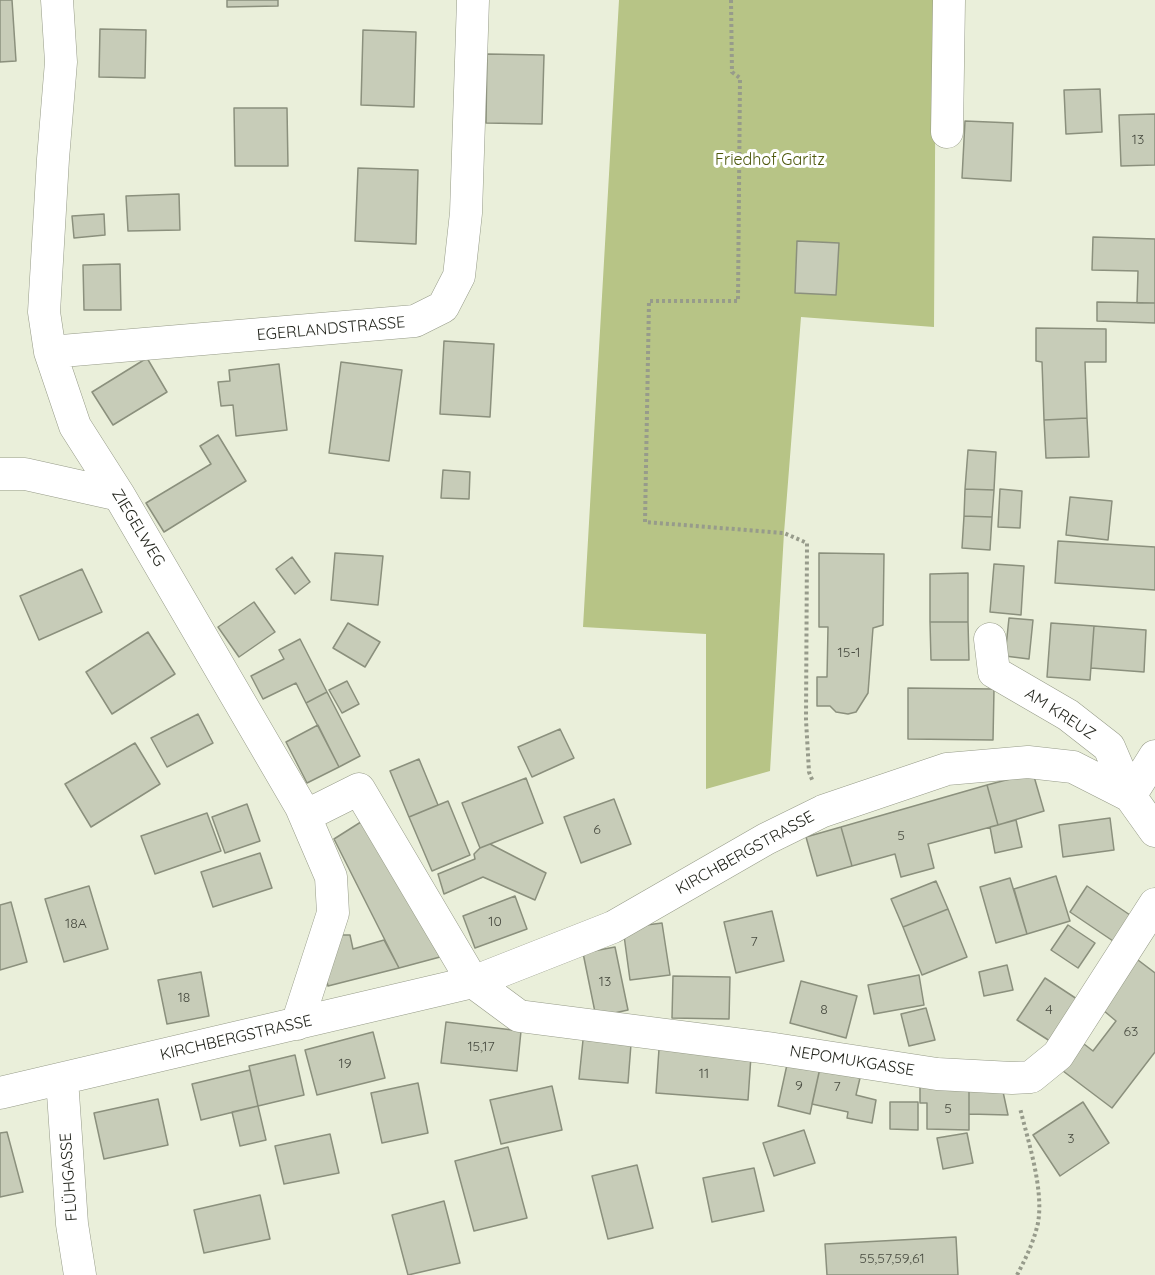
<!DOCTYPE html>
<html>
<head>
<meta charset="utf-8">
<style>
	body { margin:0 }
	canvas { display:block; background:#eaefda }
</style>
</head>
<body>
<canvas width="1155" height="1275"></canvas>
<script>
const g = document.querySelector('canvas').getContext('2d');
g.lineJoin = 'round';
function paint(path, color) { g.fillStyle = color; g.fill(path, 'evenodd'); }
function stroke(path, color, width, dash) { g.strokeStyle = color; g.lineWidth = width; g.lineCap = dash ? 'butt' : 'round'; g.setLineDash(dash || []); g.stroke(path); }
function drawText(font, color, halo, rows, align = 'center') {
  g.font = font + ' Quicksand,sans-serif'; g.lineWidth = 6; g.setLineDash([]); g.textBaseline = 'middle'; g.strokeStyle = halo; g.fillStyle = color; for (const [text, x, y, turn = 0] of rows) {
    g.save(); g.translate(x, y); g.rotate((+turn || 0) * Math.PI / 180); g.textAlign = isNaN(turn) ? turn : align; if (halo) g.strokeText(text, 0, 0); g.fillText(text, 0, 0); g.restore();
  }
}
paint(new Path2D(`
	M619,0H936L934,327L801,317L784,533L770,771L706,789V634L583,627Z`), '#b7c486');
const building = new Path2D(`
	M0,0H12L16,61L0,62Z
	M227,0H278V6L227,7Z
	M100,29L146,30L145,78L99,77Z
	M363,30L416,32L414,107L361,105Z
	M487,54L544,55L542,124L486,123Z
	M1100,89L1102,132L1066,134L1064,90Z
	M234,108H287L288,166H235Z
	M1155,114V165L1121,166L1119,115Z
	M965,121L1013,123L1011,181L962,178Z
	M358,168L418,170L416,244L355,241Z
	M179,194L180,230L128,231L126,196Z
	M104,214L105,235L74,238L72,216Z
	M1093,237L1155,239V303H1137L1138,271L1092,270Z
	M797,241L839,243L836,295L795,293Z
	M120,264L121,310H84L83,265Z
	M1097,302L1155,303V323L1097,321Z
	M1036,328L1106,329V362H1085L1087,418L1044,420L1042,362L1036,361Z
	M444,341L494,344L490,417L440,414Z
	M147,358L167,392L113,425L92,392Z
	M341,362L402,370L389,461L329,453Z
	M279,364L287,430L236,436L233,405L221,406L218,382L230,381L229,370Z
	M1087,418L1089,457L1046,458L1044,420Z
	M218,435L246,481L164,532L146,503L211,464L200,446Z
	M968,450L996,452L994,490L965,489Z
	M443,470L470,472L469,499L441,498Z
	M965,489L994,490L992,517L964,516Z
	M1000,489L1022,491L1020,528L998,527Z
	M1070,497L1112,501L1108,540L1066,535Z
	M964,516L992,517L990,550L962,548Z
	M1058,541L1155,547V590L1055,583Z
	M335,553L383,556L378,605L331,600Z
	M819,553L884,554L883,625L873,628L868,693L856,712L848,714L836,712L830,706H817V677H827L828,627H819Z
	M292,557L310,582L295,594L276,569Z
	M994,564L1024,566L1021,615L990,612Z
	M82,569L102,612L39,640L20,596Z
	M968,573V622H930V574Z
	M254,602L275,632L239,657L218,627Z
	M1009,618L1033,620L1029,659L1005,656Z
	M930,622H968L969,660H931Z
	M348,623L380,642L365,667L333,648Z
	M1051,623L1094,626L1090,680L1047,677Z
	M1094,626L1146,630L1144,672L1091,668Z
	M148,632L175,674L112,714L86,672Z
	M300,639L327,692L306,703L296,683L263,699L251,676L284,659L279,650Z
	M347,681L359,704L342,713L329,690Z
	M908,688L994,689L993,740L908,739Z
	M327,692L360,756L339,767L306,703Z
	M198,714L213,743L167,767L151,738Z
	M318,725L339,767L307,783L286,742Z
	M560,729L574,758L532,777L518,747Z
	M135,743L160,784L91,827L65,784Z
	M419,759L438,805L409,817L390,771Z
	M1033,773L1044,811L998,825L987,785Z
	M526,778L543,823L480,848L462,803Z
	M987,785L998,825L928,844L934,868L901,877L895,854L852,866L841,827Z
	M614,799L631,844L581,863L564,817Z
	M448,801L470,855L432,871L409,817Z
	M247,804L260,841L225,853L212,817Z
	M207,813L221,851L155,874L141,836Z
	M1110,818L1114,850L1063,857L1059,825Z
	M364,820L440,957L399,968L334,839Z
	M1016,820L1022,847L995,853L990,827Z
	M841,827L852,866L817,876L806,837Z
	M490,844L546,873L535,900L483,877L444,894L438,874L475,859L474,854L480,848Z
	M260,853L272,888L213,907L201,872Z
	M1056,876L1070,921L1027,934L1014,889Z
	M1010,878L1027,934L996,943L980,887Z
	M936,881L948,909L903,927L891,899Z
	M89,886L108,949L64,962L45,899Z
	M1087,886L1133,917L1116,943L1070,912Z
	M515,896L527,929L475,948L463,916Z
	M11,902L27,962L0,970V905Z
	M948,909L967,957L922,975L903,927Z
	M772,911L784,961L736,973L724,922Z
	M662,923L670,975L630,980L623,928Z
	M1068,925L1095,943L1078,968L1051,950Z
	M338,935H350L353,949L384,940L399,968L328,986L324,969Z
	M615,947L628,1010L596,1017L583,953Z
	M1134,957L1155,973V1052L1112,1108L1063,1071L1084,1044L1093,1051L1116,1021L1097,1005Z
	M1007,965L1013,990L984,996L979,972Z
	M201,972L209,1016L167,1024L158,980Z
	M919,975L924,1005L874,1014L868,985Z
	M673,976L730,977L729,1019L672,1018Z
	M1045,978L1080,1001L1053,1043L1017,1020Z
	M801,981L857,996L846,1038L790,1023Z
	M926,1008L935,1040L909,1046L901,1014Z
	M446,1022L521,1031L517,1071L441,1063Z
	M373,1032L385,1078L317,1095L305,1050Z
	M583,1040L631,1044L628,1083L579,1079Z
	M659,1049L751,1056L748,1100L656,1093Z
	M295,1055L304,1095L258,1106L249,1066Z
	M788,1060L820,1068L810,1114L778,1106Z
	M820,1068L860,1078L856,1095L876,1100L872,1123L847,1118L848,1112L812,1104Z
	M250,1070L258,1106L201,1120L192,1084Z
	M418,1083L428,1133L382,1143L371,1093Z
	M920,1084H969V1130L927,1129V1103H920Z
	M969,1084L1002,1087L1008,1115L969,1114Z
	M552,1086L562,1130L501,1144L490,1100Z
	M158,1099L168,1145L104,1159L94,1113Z
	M890,1102H918V1130L890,1129Z
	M1083,1102L1109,1143L1060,1176L1033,1135Z
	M258,1106L266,1140L240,1146L232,1112Z
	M804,1130L815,1163L774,1176L763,1143Z
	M7,1132L23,1192L0,1197V1133Z
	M967,1133L973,1163L943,1169L937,1138Z
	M330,1134L339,1173L284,1184L275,1146Z
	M508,1147L527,1218L474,1231L455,1161Z
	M637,1165L653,1228L608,1239L592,1176Z
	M754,1168L764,1211L712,1222L703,1178Z
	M260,1195L270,1239L204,1253L194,1210Z
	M444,1201L460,1263L408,1275L392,1215Z
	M956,1237L958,1275H827L825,1244Z`);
paint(building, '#c7ccb8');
stroke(building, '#8b907d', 1.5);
const minor = new Path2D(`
	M57,0L61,62L53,159L44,312L50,352L75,426L119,495L301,807L331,877L333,913L297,1024
	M947,132L949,0
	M50,352L415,321L443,307L459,276L466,213L473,0
	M0,474H25L119,495
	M990,639L994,672L1068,715L1109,747L1130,796L1155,831
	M1130,796L1155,756
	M305,816L359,789L473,982L519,1016L768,1048L937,1074L1012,1078L1031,1077L1058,1055L1155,904
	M62,1079L72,1224L80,1275
	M0,1093L473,982L613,927L766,839L823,811L947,769L1028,762L1073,767L1130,796`);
stroke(minor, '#969b88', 33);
stroke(new Path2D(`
	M731,0L732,72L740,78L738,301H649L645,522L784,533L807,543L806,720L809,772L813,782
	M1017,1275C1026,1258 1034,1241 1038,1223C1044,1189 1028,1141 1020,1108`), '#979b8b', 4, [3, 3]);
stroke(minor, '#fff', 32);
drawText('14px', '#494c41', null, [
	["13",1138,140],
	["15-1",849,653],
	["6",597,830],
	["5",901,836],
	["10",495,922],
	["18A",76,924],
	["7",754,942],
	["13",605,982],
	["18",184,998],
	["8",824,1010],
	["4",1049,1010],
	["63",1131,1032],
	["15,17",481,1047],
	["19",345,1064],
	["11",704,1074],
	["9",799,1086],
	["7",837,1087],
	["5",948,1109],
	["3",1071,1139],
	["55,57,59,61",892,1259]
]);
drawText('16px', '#4d580b', '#fff', [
	["Friedhof Garitz",770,160]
]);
drawText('16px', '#1f2119', '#fff', [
	["EGERLANDSTRASSE",331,329,-5],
	["ZIEGELWEG",138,528,59],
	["AM KREUZ",1060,714,33],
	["KIRCHBERGSTRASSE",745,853,-29],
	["KIRCHBERGSTRASSE",236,1038,-13],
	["NEPOMUKGASSE",852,1061,9],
	["FLÜHGASSE",69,1177,-94]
]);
</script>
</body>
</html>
